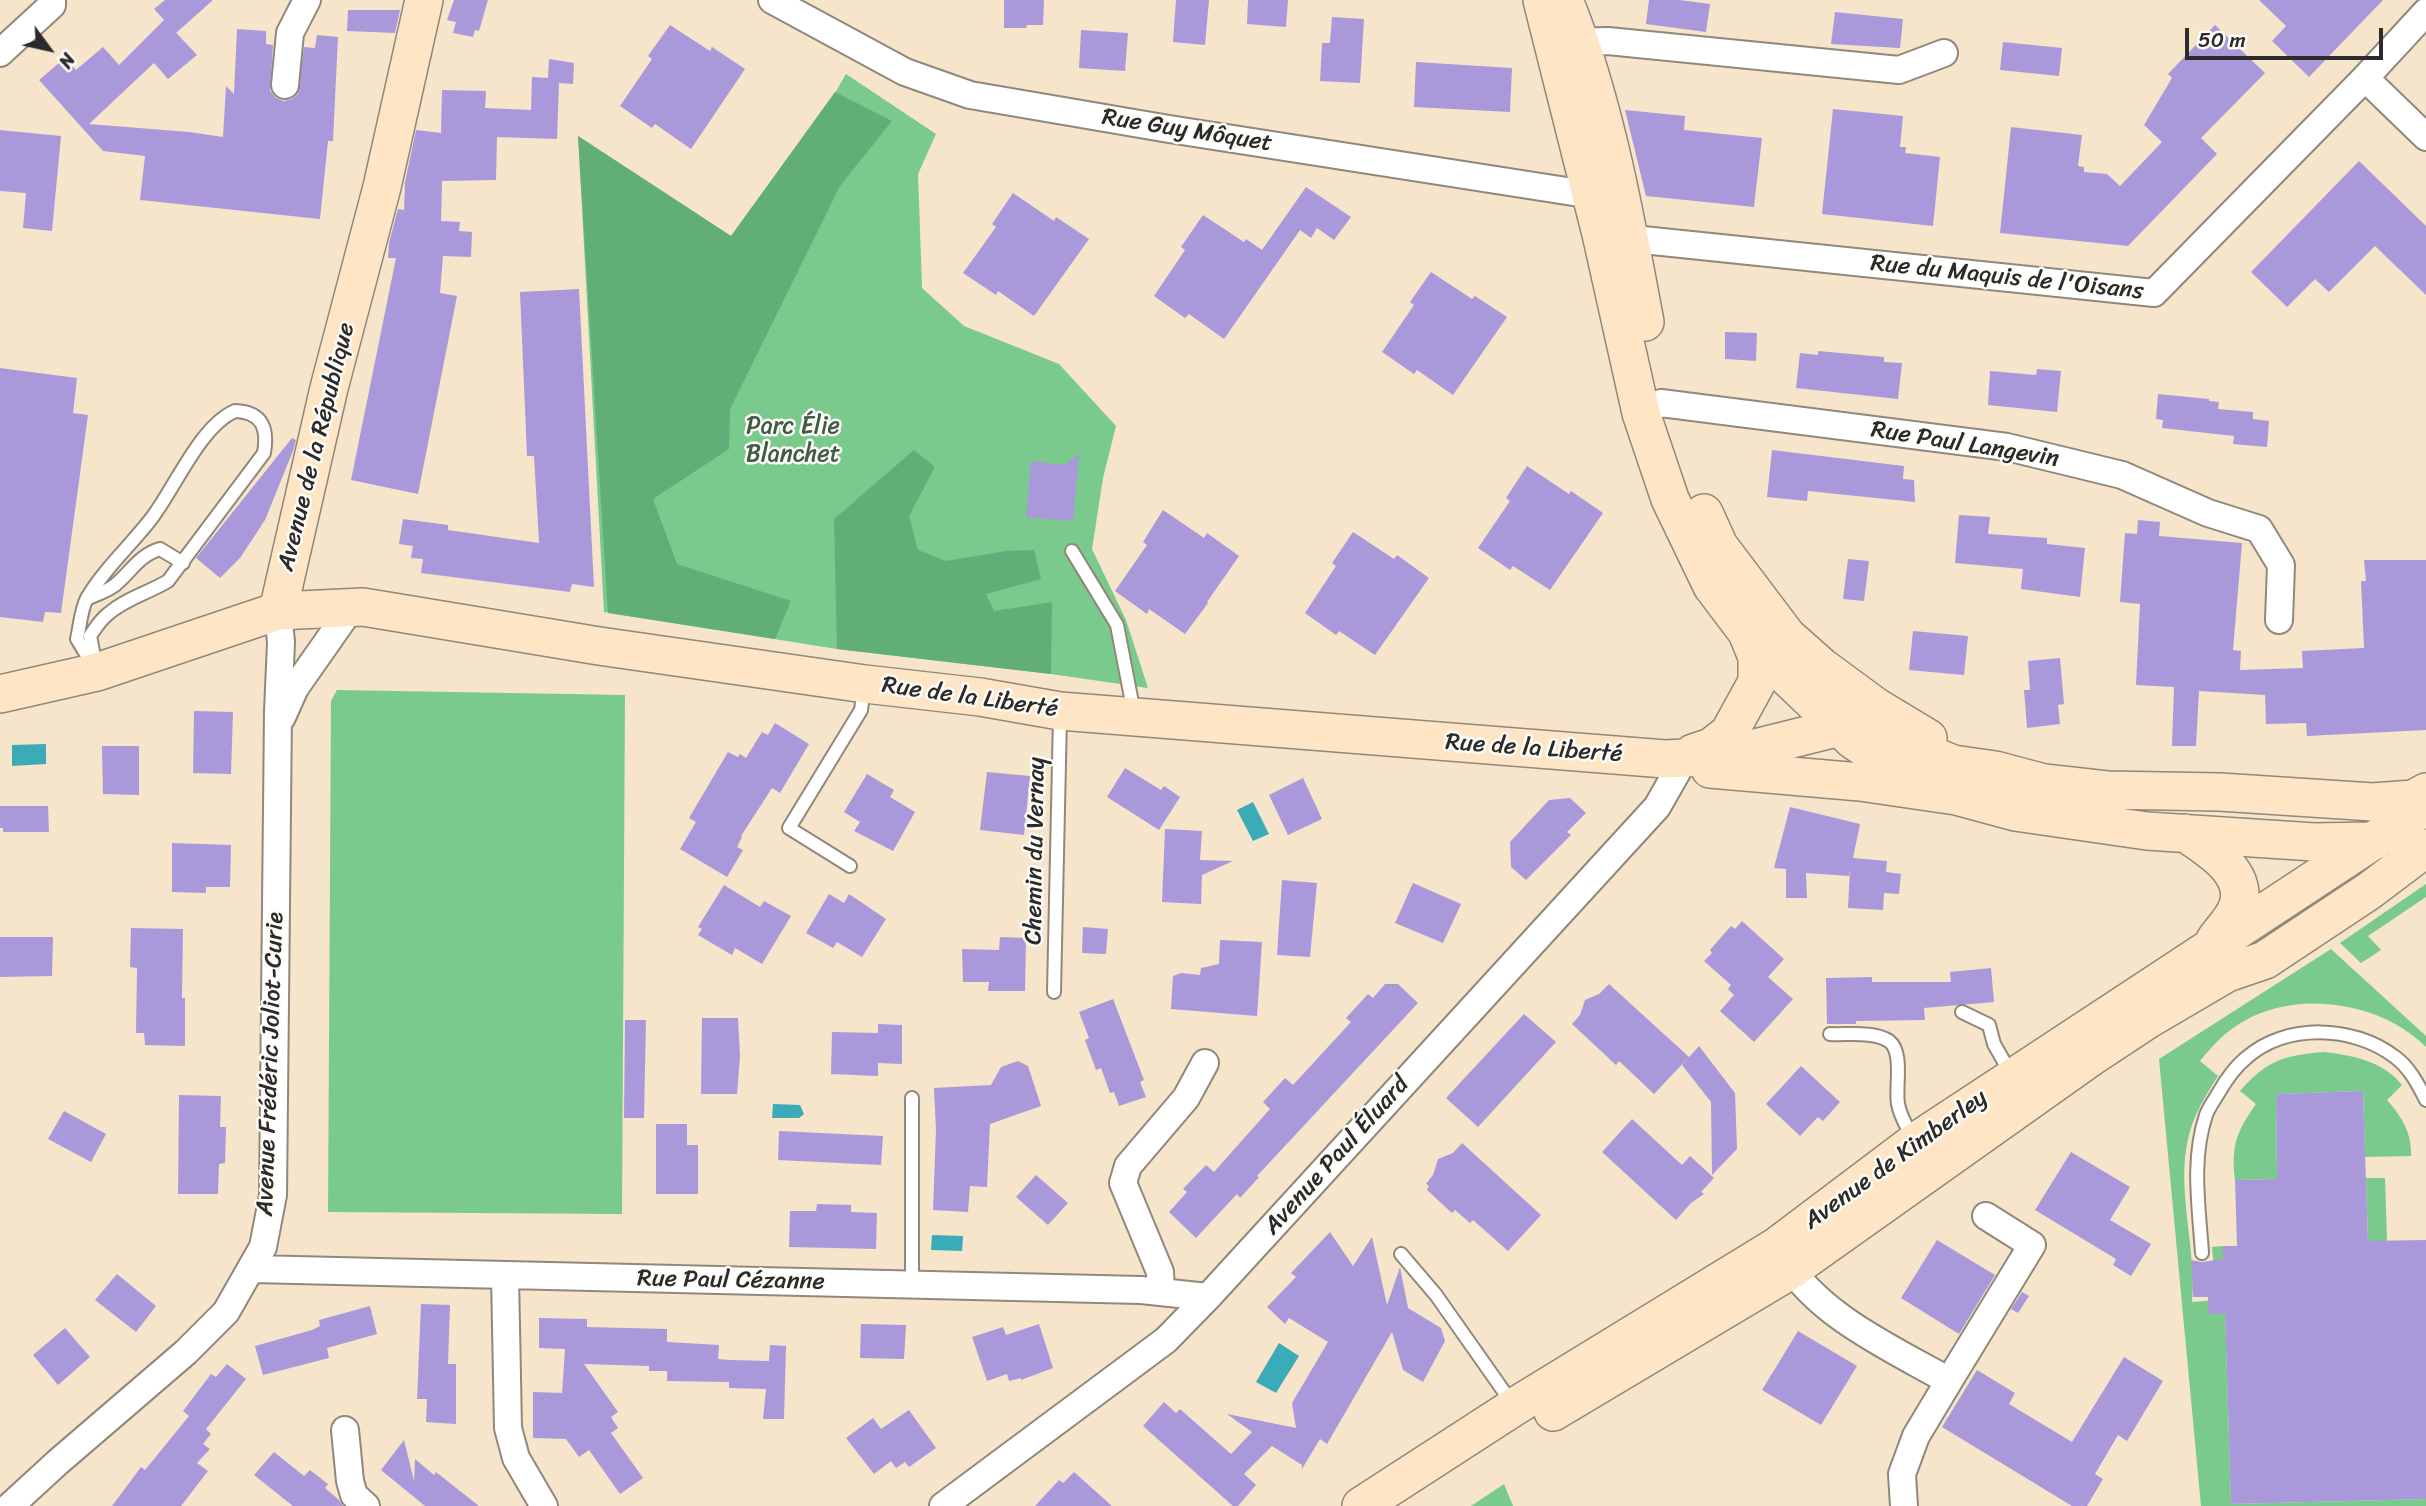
<!DOCTYPE html>
<html>
<head>
<meta charset="utf-8">
<style>
	body { margin:0 }
	#map { position:relative; width:2426px; height:1506px; overflow:hidden; background:#f6e4cb; font-family:Sriracha,sans-serif }
	canvas { display:block }
	.north { position:absolute; left:14px; top:14px; width:70px; height:70px; -webkit-text-stroke:5px #fdfcf7; paint-order:stroke; rotate:123deg; font-size:19px; font-weight:700; line-height:28px; text-align:center; color:#2b2b2b }
	.north::after { content:''; display:block; margin:auto; width:24px; height:32px; background:#2b2b2b; clip-path:polygon(50% 0,100% 100%,50% 72%,0 100%) }
	.scale { position:absolute; left:2185px; top:28px; width:198px; height:32px; box-sizing:border-box; border:4px solid #2b2b2b; border-top:0; padding-left:9px; font-size:21px; line-height:24px; white-space:nowrap; color:#2b2b2b; -webkit-text-stroke:5px #fdfcf7; paint-order:stroke }
</style>
</head>
<body>
<div id="map">
<canvas width="2426" height="1506"></canvas>
<div class="north">N</div>
<div class="scale">50 m</div>
</div>
<script>
const g = document.querySelector('canvas').getContext('2d');
g.lineJoin = 'round';
function paint(path, color) { g.fillStyle = color; g.fill(path, 'evenodd'); }
function stroke(path, color, width, dash) { g.strokeStyle = color; g.lineWidth = width; g.lineCap = dash ? 'butt' : 'round'; g.setLineDash(dash || []); g.stroke(path); }
function drawText(font, color, halo, rows, align = 'center') {
  g.font = font + ' Sriracha,sans-serif'; g.lineWidth = 5; g.setLineDash([]); g.textBaseline = 'middle'; g.strokeStyle = halo; g.fillStyle = color; for (const [text, x, y, turn = 0] of rows) {
    g.save(); g.translate(x, y); g.rotate((+turn || 0) * Math.PI / 180); g.textAlign = isNaN(turn) ? turn : align; if (halo) g.strokeText(text, 0, 0); g.fillText(text, 0, 0); g.restore();
  }
}
paint(new Path2D(`
	M846,74L936,134L918,174L922,288L964,326L1059,364L1116,426L1103,478L1092,549L1126,620L1148,688L1051,674L837,649L604,612L578,136L731,236L835,93Z
	M337,690L625,695L622,1214L328,1212L331,701Z
	M2426,884V897L2368,936L2381,950L2361,963L2340,943Z
	M2331,949L2426,1036V1047C2382,1003 2300,989 2244,1021C2226,1031 2213,1045 2200,1061L2218,1076C2205,1096 2193,1116 2188,1139C2176,1192 2197,1248 2192,1302L2217,1300L2212,1247L2223,1246L2231,1504L2426,1499V1506H2201L2159,1059Z
	M2325,1052C2354,1056 2383,1061 2402,1085L2387,1100C2402,1117 2412,1133 2411,1156L2365,1157L2363,1091L2276,1094L2277,1179L2235,1180C2231,1146 2236,1132 2256,1104L2240,1091C2267,1060 2285,1055 2325,1052Z
	M2366,1178H2385L2387,1241H2368Z
	M1504,1484L1513,1506H1471Z`), '#79ca8c');
paint(new Path2D(`
	M835,92L892,121L840,186L730,409L729,449L653,499L677,564L791,601L775,639L608,613L578,136L731,236Z
	M914,450L935,467L909,516L918,550L946,561L1006,551L1034,550L1041,579L986,594L994,611L1052,602L1051,674L837,649L834,519Z`), '#62ae78');
paint(new Path2D(`
	M46,744V764L12,766V745Z
	M1253,802L1269,834L1253,841L1237,810Z
	M773,1104L800,1105L804,1114L799,1118H772Z
	M932,1235L963,1236L962,1251L931,1250Z
	M1279,1343L1299,1356L1276,1393L1256,1382Z`), '#3babb8');
paint(new Path2D(`
	M165,0H213L176,33L154,9Z
	M454,0H488L479,31L475,30L473,37L453,33L456,22L447,20Z
	M1004,0H1044L1043,25H1027L1026,28H1004Z
	M1176,0H1209L1205,45L1173,42Z
	M1248,0H1288L1286,27L1247,24Z
	M1649,0H1679L1710,4L1706,32L1646,24Z
	M2259,0H2383L2309,77L2272,41L2286,26Z
	M348,10H400L395,33L347,31Z
	M1835,12L1903,19L1900,48L1831,44Z
	M1332,17L1364,19L1360,83L1320,81L1322,43H1330Z
	M164,20L197,55L168,79L154,63L89,124L189,132L223,137L226,86L234,94L237,29L266,31V44L273,45L270,91L276,98L284,101L292,99L298,94L304,47L315,48L317,35L338,37L333,141H328L320,219L140,200L145,156L103,151L39,80L65,58L76,70L103,47L119,65Z
	M670,25L710,51L712,47L745,69L691,149L655,124L652,128L620,106L652,59L648,56Z
	M2215,25L2265,73L2201,138L2217,154L2128,246L2000,233L2011,127L2082,135L2078,166L2084,167V172L2107,174L2120,186L2162,142L2144,125L2172,78L2168,74Z
	M1081,30L1128,33L1125,71L1079,68Z
	M2003,42L2062,48L2059,76L2000,70Z
	M549,59L574,63L573,84L559,83L557,139L497,137L496,180L442,181L441,221L460,222L459,231L472,232L471,257L443,256L440,293L457,296L418,494L351,480L396,258H388L389,243L398,209L404,210L405,182L416,130L441,133L442,90L486,91L485,108L531,110L532,77L548,78Z
	M1416,62L1512,68L1510,112L1414,107Z
	M1833,109L1903,116L1900,147H1906L1905,153L1940,157L1933,226L1822,214Z
	M1625,110L1685,116L1684,130L1762,138L1754,207L1646,196Z
	M0,130L61,136L52,231L23,228L26,193L0,191Z
	M2359,161L2426,226V295L2375,246L2329,292L2315,279L2287,307L2251,272Z
	M1306,187L1351,217L1334,240L1317,228L1311,238L1300,230L1224,339L1189,314L1185,318L1154,296L1185,250L1181,247L1203,215L1244,242L1246,239L1262,250Z
	M1013,193L1054,221L1056,217L1089,239L1034,316L998,291L996,295L963,273L996,227L992,224Z
	M1431,272L1472,299L1475,296L1507,317L1453,395L1417,370L1414,374L1382,352L1414,305L1410,302Z
	M579,289L594,587L572,584L570,592L421,573L423,559L411,558L413,546L399,544L403,519L448,525V530L539,543L534,456H527L520,292Z
	M1725,332L1757,333L1756,361L1725,359Z
	M1818,351L1884,357V362L1902,363L1898,399L1796,388L1800,353L1818,355Z
	M0,368L77,378L73,413L88,415L61,613L45,612L43,622L0,617Z
	M2037,369L2061,371L2057,412L1988,405L1990,371L2036,375Z
	M2158,394L2209,399V401L2219,402L2218,409L2253,412V419L2269,421L2267,447L2233,444L2234,436L2162,428L2163,420L2156,419Z
	M292,438L296,440L293,451L265,520L240,558L220,578L196,558Z
	M1772,450L1904,466L1903,479L1914,480L1915,502L1808,491L1807,501L1767,497Z
	M1079,454L1073,521L1026,517L1031,461L1064,465Z
	M1527,466L1569,494L1571,491L1603,513L1550,590L1513,566L1510,570L1478,548L1510,501L1506,498Z
	M1163,510L1204,538L1207,533L1239,556L1207,602L1208,603L1185,634L1149,609L1147,614L1115,591L1147,545L1143,542Z
	M1959,515L1990,517L1988,534L2047,538V544L2085,548L2080,597L2021,589L2023,569L1955,563Z
	M2138,520L2160,522L2159,536L2242,543L2233,650L2241,651L2240,670L2303,668L2302,651L2364,648L2361,581H2366L2364,560H2426V730L2307,736L2306,723L2266,724L2265,695L2199,691L2196,746H2172L2174,687L2136,685L2140,604L2120,602L2125,533L2137,534Z
	M1353,532L1394,559L1397,555L1429,578L1375,655L1339,631L1336,635L1305,613L1336,566L1332,563Z
	M1848,559L1869,561L1864,601L1843,599Z
	M1913,631L1968,636L1964,675L1909,670Z
	M2060,658L2064,704L2058,705L2060,724L2027,728L2024,690H2030L2028,661Z
	M194,711L233,712L231,774L193,773Z
	M775,723L809,744L780,793L772,788L741,836L742,837L737,847L743,850L727,877L680,849L696,822L689,818L728,752L738,757L740,754L746,758L762,732L768,735Z
	M102,746H139V795L103,794Z
	M1125,768L1161,790L1164,786L1180,797L1159,830L1107,797Z
	M987,772L1030,776L1024,835L980,830Z
	M867,774L894,790L890,797L915,812L893,851L854,831L860,822L844,812Z
	M1303,778L1322,819L1288,835L1269,795Z
	M1570,798L1586,813L1567,832L1571,835L1526,880L1511,867L1510,842L1549,800Z
	M0,806H48L49,832H3V828H0Z
	M1790,807L1860,824L1853,858L1887,861L1886,872L1901,874L1899,894L1884,893L1883,910L1848,908L1850,869L1849,876L1806,873L1807,898H1786V869L1774,868Z
	M1165,829L1202,831L1200,860L1233,861L1202,875L1201,904L1162,902Z
	M172,843L231,845L230,887H206V893L172,892Z
	M1282,880L1317,883L1310,957L1277,955Z
	M1413,883L1461,904L1443,943L1395,923Z
	M724,885L760,907L764,901L791,916L762,964L735,948L732,955L698,935L702,929L698,927Z
	M829,894L844,903L849,894L886,919L862,957L837,942L833,948L806,933Z
	M1742,921L1784,959L1768,977L1793,999L1754,1042L1720,1011L1734,995L1728,989L1731,985L1704,961L1712,953L1710,950L1731,926L1735,929Z
	M1083,927L1108,929L1106,954L1082,953Z
	M131,928L183,929L182,998H185V1046L145,1045L144,1033H136L137,968L130,967Z
	M0,937H53L52,976L0,977Z
	M1000,937L1026,938L1025,991H988L989,982H963L962,949L999,950Z
	M1220,940L1262,942L1257,1016L1171,1009L1173,976L1181,973L1200,975L1201,968L1219,964Z
	M1991,968L1994,1002L1924,1008L1925,1020L1856,1021V1024H1827L1826,978L1872,977V982H1951L1950,972Z
	M1385,984H1398L1418,1003L1257,1176L1259,1177L1240,1198L1237,1194L1196,1238L1169,1212L1187,1192L1183,1189L1206,1165L1214,1172L1270,1109L1263,1102L1285,1078L1293,1085L1351,1022L1346,1018L1368,994L1373,998Z
	M1609,984L1689,1057L1654,1094L1619,1061L1616,1065L1572,1024L1580,1015L1585,1000L1599,994Z
	M1113,999L1144,1080L1140,1082L1146,1097L1119,1106L1114,1092L1110,1093L1101,1068L1096,1070L1085,1040L1089,1038L1079,1012Z
	M1524,1014L1556,1042L1478,1127L1446,1098Z
	M702,1018H738L740,1056L737,1094H701Z
	M625,1020H646L644,1118H624Z
	M878,1024L902,1025V1064L878,1063V1076L831,1074L832,1032L878,1033Z
	M1699,1046L1735,1093L1737,1149L1712,1175L1711,1102L1682,1065Z
	M1018,1061L1028,1066L1041,1106L990,1124L987,1187L970,1186L968,1212L933,1210L936,1130L934,1088L991,1085L1001,1067Z
	M1801,1066L1840,1102L1823,1121L1818,1117L1800,1136L1766,1104Z
	M2363,1091L2368,1241L2426,1240V1499L2231,1504L2225,1314H2209L2208,1297H2193L2191,1260L2202,1262L2223,1259V1246H2237L2235,1180L2277,1179L2276,1094Z
	M179,1095L221,1096L220,1127H226L225,1163L219,1164L218,1194H178Z
	M64,1111L106,1134L91,1162L48,1139Z
	M1632,1119L1682,1165L1690,1156L1714,1178L1701,1192L1704,1194L1691,1203L1676,1220L1602,1152Z
	M656,1124H687V1145H698V1194H656Z
	M779,1131L883,1136L881,1165L778,1160Z
	M1462,1143L1541,1215L1508,1251L1473,1220L1470,1223L1455,1210L1452,1213L1427,1190L1429,1186L1426,1184L1433,1175L1438,1159L1453,1153Z
	M2071,1152L2130,1187L2110,1220L2151,1244L2131,1276L2113,1265L2116,1259L2035,1210Z
	M1036,1175L1068,1203L1048,1225L1016,1197Z
	M817,1204L851,1205V1212L877,1213L876,1249L789,1247L790,1211H816Z
	M1330,1232L1353,1266L1372,1237L1387,1305L1400,1267L1408,1308L1441,1328L1445,1341L1423,1382L1403,1370L1392,1332L1327,1444L1320,1439L1302,1469V1465L1272,1446L1244,1474L1256,1485L1238,1506H1233L1143,1426L1164,1402L1176,1413L1180,1409L1231,1454L1252,1432L1227,1414L1296,1428L1292,1403L1328,1342L1289,1318L1285,1324L1267,1307L1296,1277L1291,1273Z
	M1937,1240L1995,1275L1959,1334L1901,1298Z
	M117,1274L156,1306L136,1332L95,1300Z
	M2022,1292L2029,1296L2018,1313L2011,1309Z
	M421,1304L450,1305L448,1364H456V1424L426,1422L427,1399H417Z
	M370,1306L377,1334L327,1348L329,1358L263,1375L255,1346L312,1330L320,1326L319,1320Z
	M539,1318L587,1319V1327L667,1329V1342L719,1345L718,1359L730,1360L769,1361L770,1345L786,1346L784,1419H763L766,1389L729,1388V1382L667,1381V1371H649V1366L584,1364L618,1412L611,1417L618,1428L611,1433L643,1478L620,1494L589,1450L579,1457L566,1439L533,1438V1392L562,1393L565,1349L539,1348Z
	M861,1324L906,1325L904,1359L860,1358Z
	M1039,1324L1053,1368L1021,1380V1378L1009,1381L1007,1374L987,1381L972,1337L1003,1327L1006,1335Z
	M65,1328L90,1357L58,1385L33,1355Z
	M1798,1331L1857,1366L1821,1425L1762,1390Z
	M2124,1357L2163,1381L2127,1441L2118,1435L2095,1474L2103,1479L2087,1506H2072L1942,1427L1977,1370L2015,1393L2009,1404L2072,1442Z
	M227,1364L246,1379L206,1429L211,1434L203,1444L210,1449L197,1463L208,1471L181,1506H112L141,1467L145,1470L189,1416L183,1411L211,1374L216,1377Z
	M909,1410L936,1448L909,1467L905,1462L896,1468L891,1461L874,1474L846,1438L873,1418L881,1429Z
	M404,1440L414,1481L415,1459L434,1475L436,1472L479,1506H425L381,1470Z
	M274,1452L304,1476L310,1470L328,1484L325,1488L339,1500L343,1506H293L254,1475Z
	M1074,1472L1112,1506H1035L1059,1480L1063,1483Z`), '#aa99da');
const lane = new Path2D(`
	M235,411C263,412 268,429 264,453L168,581C148,593 125,599 108,614C100,620 95,629 90,636L97,672L77,639C80,626 81,609 87,598C104,569 131,545 151,519C175,488 200,426 235,411Z
	M1072,551L1117,625L1134,713
	M89,598C97,594 108,591 115,585C131,572 139,555 160,549L183,563
	M850,866L789,828L861,710L864,688
	M1054,992L1060,716
	M1962,1012L1989,1025L1994,1044L2011,1074
	M1830,1034C1847,1035 1874,1031 1889,1041C1904,1052 1895,1088 1898,1104C1900,1116 1908,1129 1913,1139
	M912,1098V1285
	M2202,1253C2199,1207 2191,1160 2206,1115C2209,1107 2215,1099 2219,1092C2226,1080 2235,1067 2246,1058C2286,1023 2353,1025 2395,1057C2409,1067 2418,1084 2426,1100
	M1401,1254L1436,1295L1512,1403`);
const street = new Path2D(`
	M772,0L905,72L970,95L1169,129L1605,197
	M1564,42L1608,41L1899,70L1944,53
	M0,53L52,5V0
	M2365,78L2426,12
	M285,85L290,33L307,0
	M1614,237L2154,293L2365,78L2426,137
	M1641,413L1661,403L2007,447L2122,475L2208,513L2259,529L2281,565L2279,620
	M282,717L295,688L351,608
	M1783,1257C1818,1316 1891,1348 1949,1381L1916,1436L1902,1474L1904,1506
	M253,1269L1141,1290L1208,1297
	M505,1276L508,1428L516,1458L544,1506
	M1161,1291L1160,1272L1123,1183L1128,1166L1186,1098L1205,1063
	M1949,1381L2032,1245L1986,1216
	M345,1430L350,1481L354,1495L366,1506
	M10,1506L58,1462L186,1352L226,1312L263,1247L273,1195L278,712L281,642L278,611
	M943,1506L1166,1340L1208,1297L1657,807L1677,772L1682,757`);
const secondary = new Path2D(`
	M1542,0L1601,234L1641,413L1670,499L1712,586L1765,656L1853,740L1888,764L1956,796
	M1564,0C1605,101 1625,215 1645,322
	M1704,513L1719,546L1787,636L1822,667L1875,706L1928,738
	M278,611L329,388L382,187L424,0
	M0,694L97,672L278,611L363,607L599,646L865,684L980,697L1060,711L1665,759L1723,756L1840,727L1904,744L1953,764L1995,770L2044,783L2107,790L2220,792L2373,802L2413,799L2426,792
	M1693,753L1711,747L1729,733L1757,682V657L1748,635
	M1710,769L1860,782L1956,796L2015,812L2147,831L2314,842L2374,841
	M2185,833C2209,849 2251,874 2237,908C2233,919 2222,930 2215,940
	M1553,1412L1791,1270L2094,1055L2147,1020L2227,973L2265,960L2369,891L2426,848
	M1361,1506L1514,1407L1777,1246L1915,1142L2426,806`);
stroke(lane, '#90887b', 16);
stroke(street, '#90887b', 30);
stroke(secondary, '#90887b', 40);
stroke(lane, '#fff', 12);
stroke(street, '#fff', 26);
stroke(secondary, '#fee5c5', 37);
drawText('24px', '#2b2b2b', '#fdfcf7', [
	["Rue Guy Môquet",1187,131,9],
	["Rue du Maquis de l'Oisans",2007,278,6],
	["Rue Paul Langevin",1965,445,9],
	["Avenue de la République",317,447,-76],
	["Rue de la Liberté",970,698,8],
	["Rue de la Liberté",1534,749,4],
	["Chemin du Vernay",1036,851,-89],
	["Avenue Frédéric Joliot-Curie",271,1064,-88],
	["Avenue Paul Éluard",1337,1156,-48],
	["Avenue de Kimberley",1896,1160,-36],
	["Rue Paul Cézanne",731,1281,1]
]);
drawText('24px', '#425b48', '#fdfcf7', [
	["Parc Élie",793,427],
	["Blanchet",793,455]
]);
</script>
</body>
</html>
